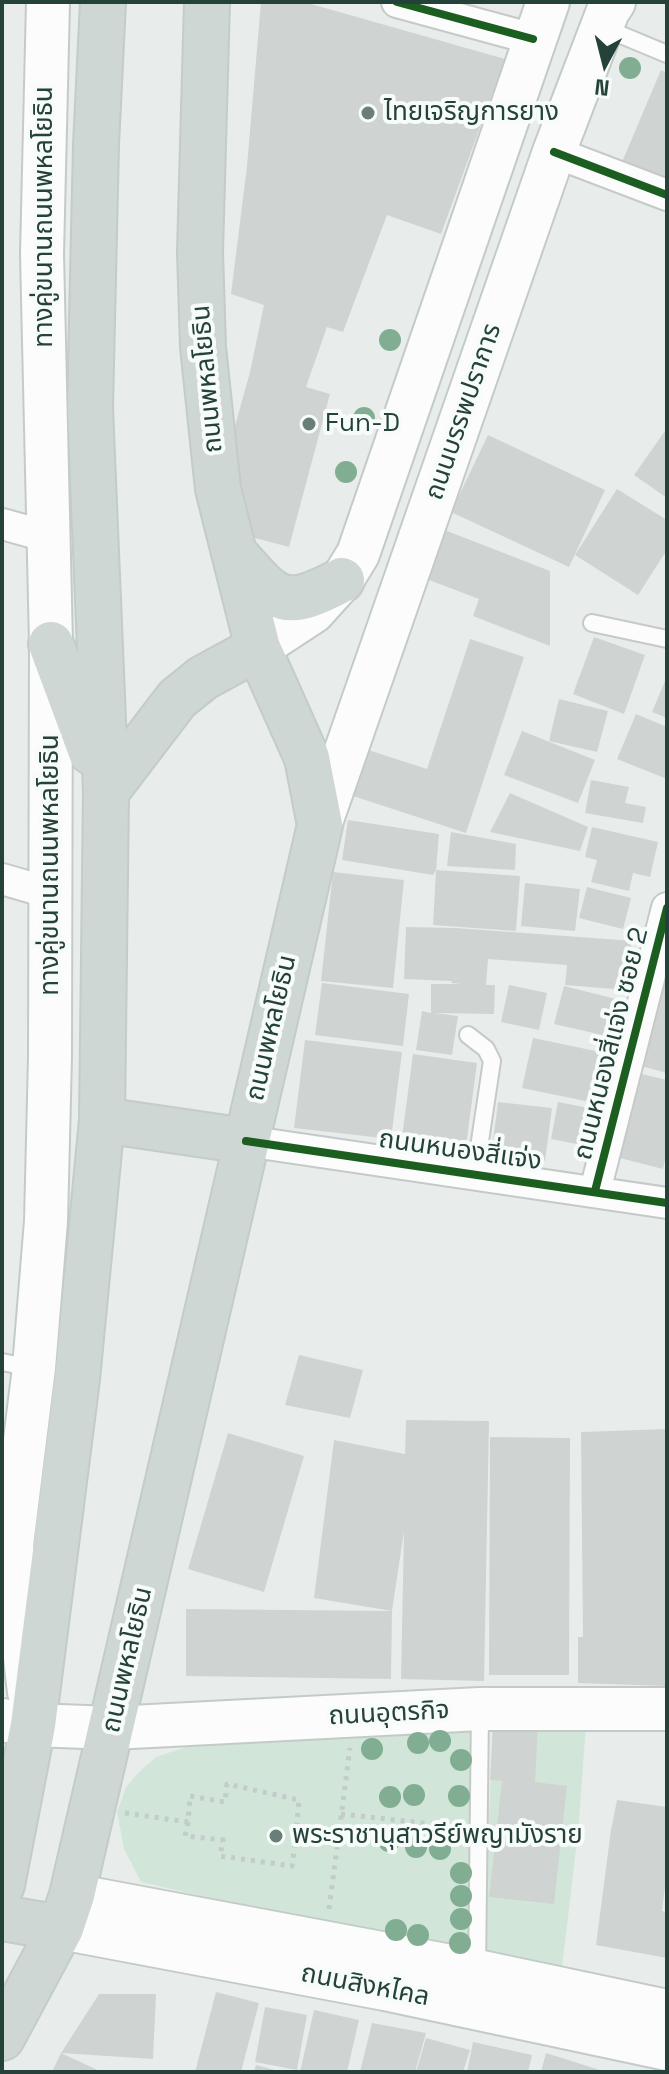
<!DOCTYPE html>
<html>
<head>
<meta charset="utf-8">
<style>
	body { margin:0 }
	#map { position:relative; width:669px; height:2074px; overflow:hidden; background:#e8edeb; font-family:"Space Grotesk",sans-serif }
	canvas { display:block }
	.frame { position:absolute; inset:0; border:4px solid #24423a; pointer-events:none }
	.north { position:absolute; left:565px; top:24px; width:80px; height:80px; -webkit-text-stroke:6px #f7fbf9; paint-order:stroke; rotate:187deg; font-size:22px; font-weight:700; line-height:32px; text-align:center; color:#24423a }
	.north::after { content:''; display:block; margin:auto; width:28px; height:36px; background:#24423a; clip-path:polygon(50% 0,100% 100%,50% 72%,0 100%) }
</style>
</head>
<body>
<div id="map">
<canvas width="669" height="2074"></canvas>
<div class="frame"></div>
<div class="north">N</div>
</div>
<script>
const g = document.querySelector('canvas').getContext('2d');
g.lineJoin = 'round';
function paint(path, color) { g.fillStyle = color; g.fill(path, 'evenodd'); }
function stroke(path, color, width, dash) { g.strokeStyle = color; g.lineWidth = width; g.lineCap = dash ? 'butt' : 'round'; g.setLineDash(dash || []); g.stroke(path); }
function drawText(font, color, halo, rows, align = 'center') {
  g.font = font + ' "Space Grotesk","Noto Sans Thai",sans-serif'; g.lineWidth = 8; g.setLineDash([]); g.textBaseline = 'middle'; g.strokeStyle = halo; g.fillStyle = color; for (const [text, x, y, turn = 0] of rows) {
    g.save(); g.translate(x, y); g.rotate((+turn || 0) * Math.PI / 180); g.textAlign = isNaN(turn) ? turn : align; if (halo) g.strokeText(text, 0, 0); g.fillText(text, 0, 0); g.restore();
  }
}
paint(new Path2D(`
	M493,1723L586,1725L578,1833L561,1976L483,1960Z
	M453,1731L471,1732V1958L141,1882L124,1849L117,1812L126,1787L139,1772L156,1757L186,1747Z`), '#d1e6d8');
paint(new Path2D(`
	M261,2H304L505,59L441,234L387,215L343,332L327,327L306,387L330,394L289,547L240,534L230,444L250,372L264,305L231,294L247,166Z
	M661,70L667,73V178L622,162Z
	M667,428V498L634,475Z
	M488,435L605,490L569,567L451,512Z
	M617,489L667,520V550L638,595L575,555Z
	M442,529L550,571V646L473,616L479,599L424,578Z
	M594,637L645,655L624,714L573,694Z
	M470,639L524,657L466,833L344,793L359,747L427,769Z
	M667,676V718L652,712Z
	M559,699L608,711L597,752L549,741Z
	M636,714L667,727V779L617,759Z
	M522,731L595,760L578,803L504,775Z
	M591,780L629,787L625,803L646,807L643,823L585,813Z
	M510,793L588,827L580,851L490,832Z
	M348,820L439,834L436,870L433,875L342,860Z
	M592,827L658,842L650,877L633,873L629,891L591,882L597,860L585,857Z
	M451,832L516,844L515,870L447,866Z
	M436,870L520,876L516,931L433,925Z
	M333,872L404,880L393,988L321,981Z
	M525,883L580,889L575,931L521,926Z
	M587,887L631,898L623,929L579,918Z
	M406,927L456,928L633,941L614,989L565,985L567,965L488,959L486,985H495L494,1014L435,1013L458,1016L452,1055L416,1050L422,1011L431,1013V984H461L451,983L452,981L404,979Z
	M322,983L409,994L403,1046L315,1035Z
	M664,984H667V1073L641,1066Z
	M509,985L547,993L539,1030L501,1022Z
	M564,986L620,1000L611,1037L554,1024Z
	M533,1038L610,1054L600,1104L522,1088Z
	M305,1040L402,1052L391,1139L294,1128Z
	M413,1054L477,1063L466,1146L402,1137Z
	M633,1072L667,1080V1151L663,1169L612,1156Z
	M498,1102L552,1108L545,1161L527,1159L528,1153L492,1149Z
	M558,1102L589,1108L582,1145L551,1139Z
	M299,1355L363,1370L350,1418L285,1405Z
	M406,1420L489,1421L484,1681L401,1679L404,1531L392,1611L314,1598L334,1440L405,1454Z
	M667,1429V1686L578,1683V1637H583L581,1432Z
	M228,1433L304,1456L264,1592L188,1569Z
	M490,1437L570,1438L569,1675H489Z
	M186,1609L392,1611L391,1679L186,1676Z
	M493,1723L538,1726L535,1782L567,1786L554,1904L489,1897L502,1781L490,1780Z
	M617,1800L667,1807V1888L665,1887L662,1911L667,1912V1958L596,1945L611,1830Z
	M216,1992L259,2003L241,2072H195Z
	M99,1994H156L153,2059L61,2053Z
	M265,2007L307,2015L297,2070L255,2062Z
	M314,2010L359,2020L347,2072H300Z
	M372,2023L426,2033L415,2072H360Z
	M426,2038L470,2050L463,2072H416Z
	M473,2042L532,2055L528,2072H467Z
	M61,2053L102,2072H52Z
	M546,2053L603,2071V2072H541Z
	M256,2065L279,2071V2072H254Z`), '#cfd4d2');
const lane = new Path2D(`
	M602,27L667,54
	M592,623L667,639
	M468,1035L486,1049L492,1061L475,1174
	M2,1362L32,1368
	M477,1971L480,1711`);
const street = new Path2D(`
	M397,2L533,39
	M554,152L667,195
	M2,524L49,537
	M2,879L50,893
	M246,1141L667,1203
	M595,1191L667,908`);
const secondary = new Path2D(`
	M258,648L313,612L342,580L358,554L548,2
	M320,825L554,152L608,11L614,2
	M29,1692L12,1545L34,1368L46,1221L50,1057L51,644L42,254L48,2
	M2,1720L33,1725L112,1728L480,1709H667
	M72,1895L477,1971L667,2011
	M61,1928L385,1989L667,2049`);
const primary = new Path2D(`
	M234,553C276,600 281,613 342,580
	M51,644L91,752
	M106,792L177,699L203,678L258,648
	M102,1120L246,1141
	M2,1885L33,1725L77,1379L102,1120L106,792L90,408L96,145L103,2
	M2,1918L61,1928
	M2,2038L61,1928L72,1895L320,825L307,758L258,648L218,489L203,347L200,252L207,2`);
stroke(lane, '#c5cac8', 20);
stroke(street, '#c5cac8', 34);
stroke(secondary, '#c3cbc8', 46);
stroke(primary, '#c3ccc9', 48);
stroke(new Path2D(`
	M125,1813L188,1822L190,1796L225,1802L227,1784L299,1800L296,1835L338,1842
	M341,1814L460,1827
	M188,1822L185,1836L223,1840L220,1856L292,1866L296,1835
	M329,1909L350,1748`), '#c3ccca', 5, [4, 6]);
stroke(lane, '#fcfcfc', 16);
stroke(street, '#fcfcfc', 30);
stroke(secondary, '#fcfcfc', 42);
stroke(primary, '#cfd7d5', 44);
stroke(new Path2D(`
	M397,2L533,39
	M554,152L667,195
	M246,1141L667,1203
	M595,1191L667,908`), '#1b5e20', 8);
g.fillStyle = '#81ae93';
for (const [x, y] of [
	[630,68],
	[390,340],
	[364,418],
	[346,472],
	[440,1741],
	[418,1743],
	[372,1749],
	[461,1760],
	[414,1795],
	[459,1796],
	[390,1797],
	[389,1841],
	[416,1847],
	[440,1849],
	[461,1873],
	[461,1896],
	[461,1919],
	[396,1930],
	[418,1935],
	[460,1943]
]) { g.beginPath(); g.arc(x, y, 11, 0, 2 * Math.PI); g.fill(); }
for (const [x, y, r, color] of [
	[368,113,8,"#697e78"],
	[309,424,8,"#697e78"],
	[276,1836,8,"#697e78"]
]) { const dot = new Path2D(); dot.arc(x, y, r, 0, 2 * Math.PI); g.fillStyle = color; g.fill(dot); stroke(dot, '#f7fbf9', 3); }
drawText('26px', '#24423a', '#f7fbf9', [
	["ไทยเจริญการยาง",384,113],
	["Fun-D",325,424],
	["พระราชานุสาวรีย์พญามังราย",292,1836]
], 'left');
drawText('26px', '#24423a', '#f7fbf9', [
	["ทางคู่ขนานถนนพหลโยธิน",45,217,-90],
	["ถนนพหลโยธิน",208,379,-95],
	["ถนนบรรพปราการ",464,412,-71],
	["ทางคู่ขนานถนนพหลโยธิน",51,865,-90],
	["ถนนพหลโยธิน",272,1028,-77],
	["ถนนหนองสี่แจ่ง ซอย 2",612,1044,-76],
	["ถนนหนองสี่แจ่ง",460,1151,8],
	["ถนนพหลโยธิน",128,1660,-77],
	["ถนนอุตรกิจ",389,1714,-3],
	["ถนนสิงหไคล",365,1986,11]
]);
</script>
</body>
</html>
